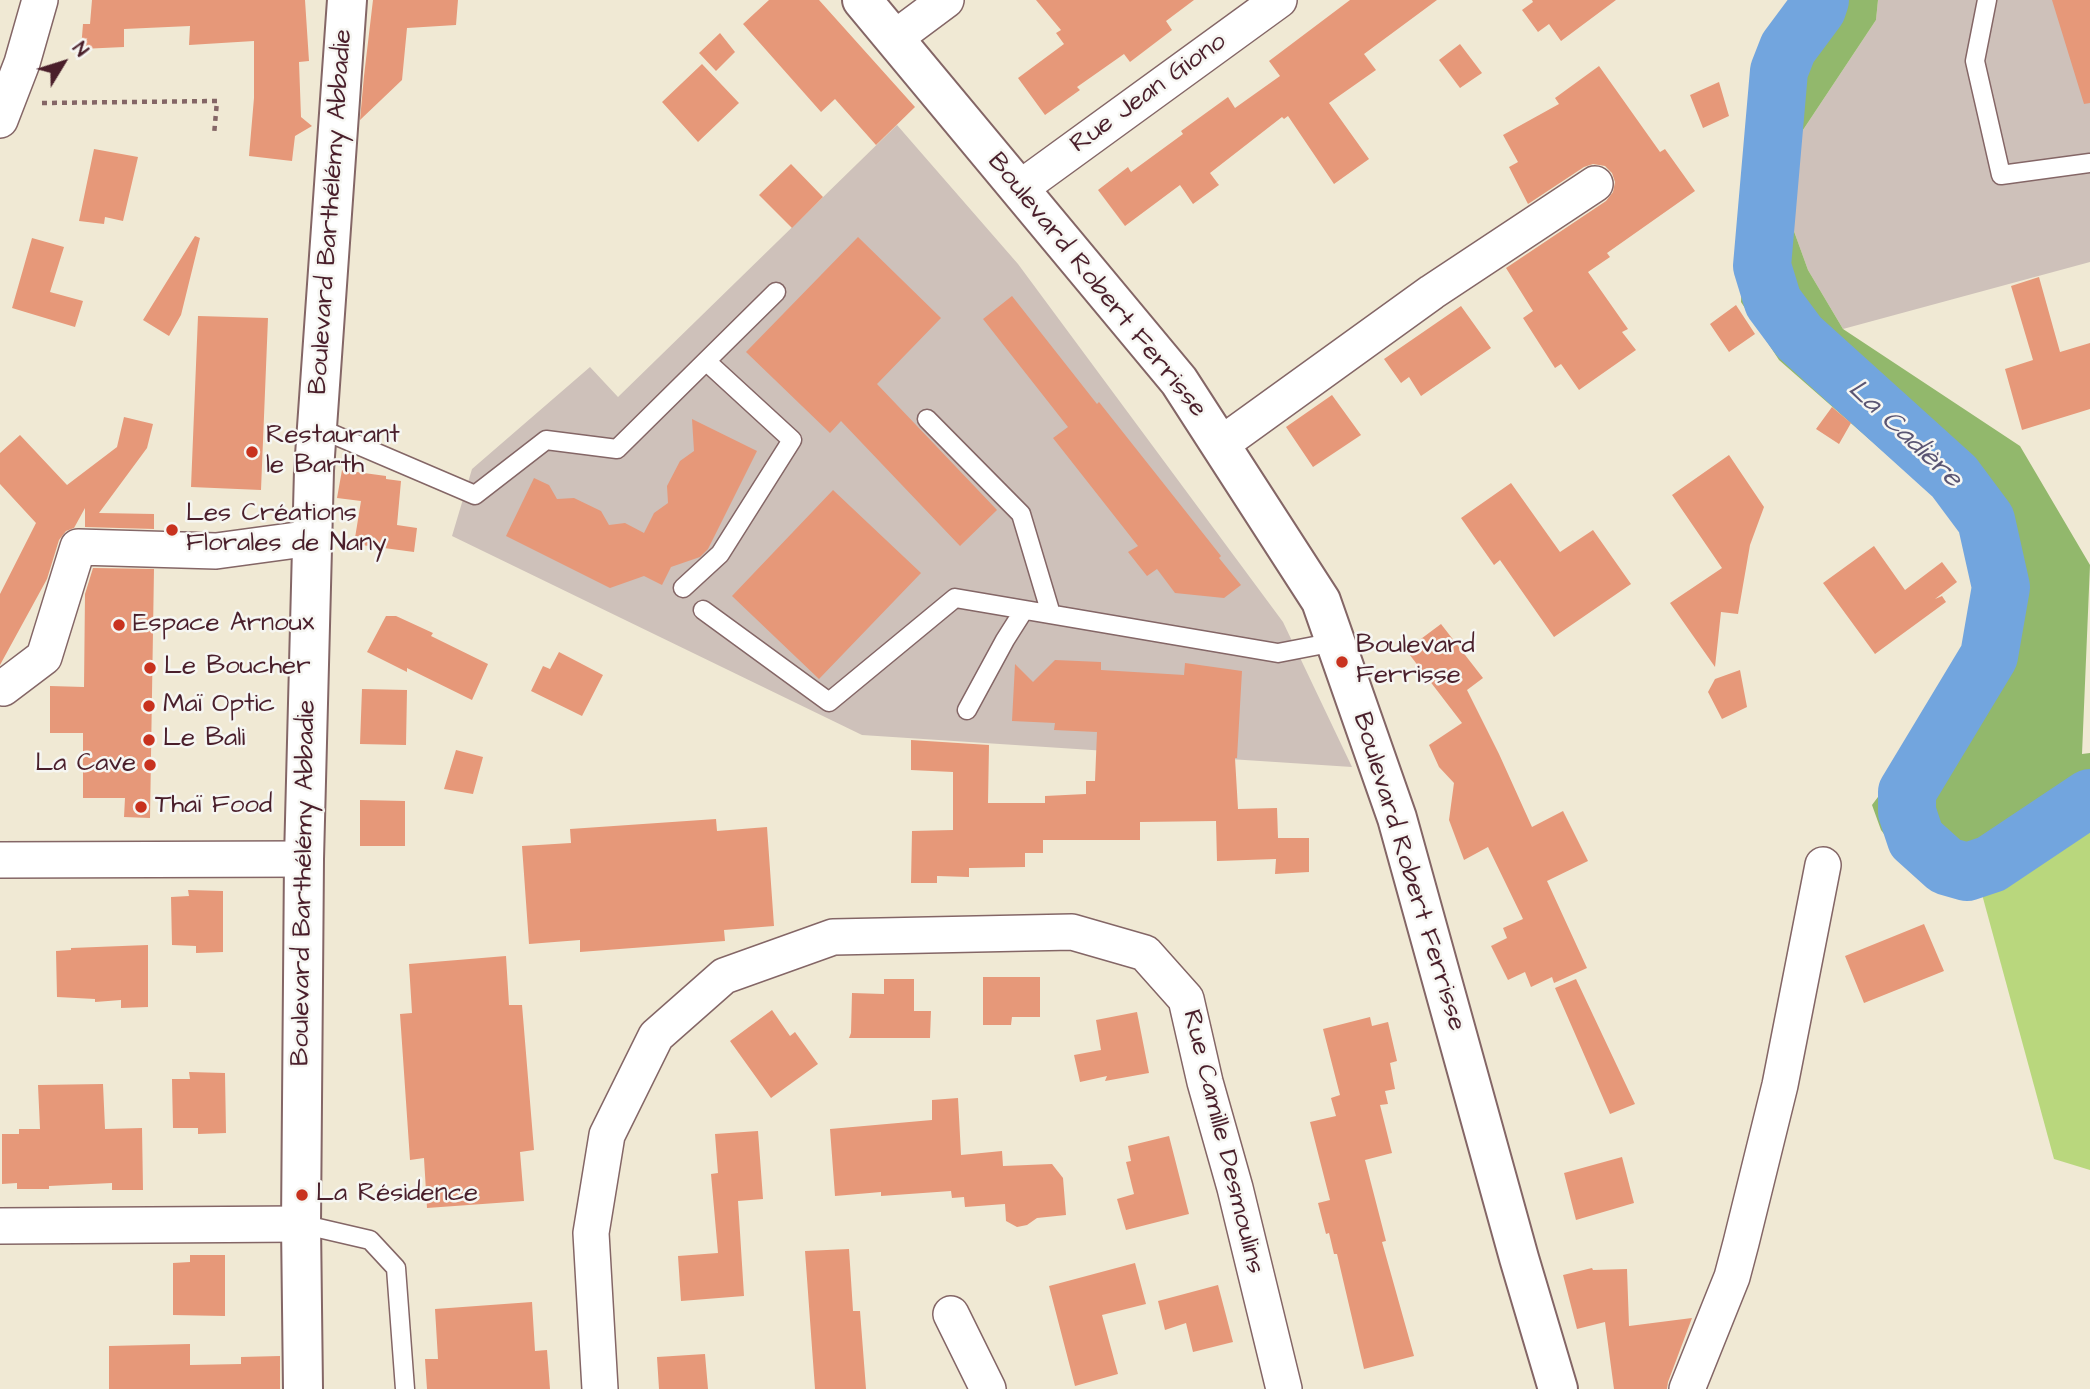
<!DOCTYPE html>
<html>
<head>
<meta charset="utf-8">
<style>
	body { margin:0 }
	#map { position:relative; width:2090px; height:1389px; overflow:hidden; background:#f0e9d4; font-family:"Architects Daughter",sans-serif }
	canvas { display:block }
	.north { position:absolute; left:28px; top:28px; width:70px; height:70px; -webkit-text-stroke:5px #f6f6f2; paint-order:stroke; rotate:52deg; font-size:19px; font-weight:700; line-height:28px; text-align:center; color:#4a1f2b }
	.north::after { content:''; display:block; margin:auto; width:24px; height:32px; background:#4a1f2b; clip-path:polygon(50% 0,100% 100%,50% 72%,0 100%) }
</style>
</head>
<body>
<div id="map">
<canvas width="2090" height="1389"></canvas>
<div class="north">N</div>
</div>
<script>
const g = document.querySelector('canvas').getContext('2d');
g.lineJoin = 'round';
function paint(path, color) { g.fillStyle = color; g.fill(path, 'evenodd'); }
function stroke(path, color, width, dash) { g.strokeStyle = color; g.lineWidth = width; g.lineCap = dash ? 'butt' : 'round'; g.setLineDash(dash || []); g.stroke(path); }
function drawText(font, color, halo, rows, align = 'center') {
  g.font = font + ' "Architects Daughter",sans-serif'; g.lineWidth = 5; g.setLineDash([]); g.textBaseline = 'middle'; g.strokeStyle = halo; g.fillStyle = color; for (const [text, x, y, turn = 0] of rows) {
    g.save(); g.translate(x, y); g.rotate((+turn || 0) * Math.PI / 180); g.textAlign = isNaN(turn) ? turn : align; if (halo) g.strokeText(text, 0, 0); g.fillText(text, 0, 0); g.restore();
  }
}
paint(new Path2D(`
	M1878,0H2090V262L1843,329L1808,270L1787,212L1797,139L1876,20Z
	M897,125L1018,264L1283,622L1352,767L862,735L452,536L472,469L590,367L618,397Z`), '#cec1ba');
paint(new Path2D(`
	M2090,820V1170L2054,1159L1980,887Z`), '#b9d77d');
paint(new Path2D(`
	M1804,0H1878L1876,20L1797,139L1787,212L1808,270L1843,329L2020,446L2090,565L2082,754L2090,753V820L1980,887L1957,890L1935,882L1905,862L1881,830L1872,805L1963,683L1982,538L1779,360L1741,302L1751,65Z`), '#92b86c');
stroke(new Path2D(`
	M1820,0L1817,9L1788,48L1779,71L1762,266L1773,302L1799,337L1954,477L1986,520L2001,587L1989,656L1907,792V812L1916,839L1946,866L1967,872L1991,864L2090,798`), '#72a5de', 58);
paint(new Path2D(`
	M92,0H305L309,61L299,62L301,117L312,126L295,136L292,161L249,156L254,98V41L189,45L190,26L124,29V47L81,49L83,24H90Z
	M373,0H458L456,25L407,28L402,80L360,120L364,76Z
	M769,0H819L915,107L876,145L835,99L821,112L743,24Z
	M1036,0H1194L1166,21L1172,30L1130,62L1124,54L1077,87L1080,90L1045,115L1018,78L1064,44L1056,33L1061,30Z
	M1350,0H1437L1364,54L1376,70L1329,103L1369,159L1334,184L1288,116L1284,119L1282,117L1210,173L1219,185L1193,204L1180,185L1125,226L1098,190L1128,167L1131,172L1183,134L1181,131L1228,97L1235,108L1280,76L1269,61Z
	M1532,0H1616L1561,41L1549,24L1538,32L1522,10L1533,2Z
	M2052,0H2090V103L2084,104Z
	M720,33L735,52L716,71L699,53Z
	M1460,44L1482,73L1460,88L1439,60Z
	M702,64L739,103L698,142L662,102Z
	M1599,66L1660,152L1665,149L1695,191L1607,253L1610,257L1588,272L1628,329L1622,332L1636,350L1579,390L1561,364L1555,368L1523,318L1533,311L1506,268L1606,201L1613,192L1615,182L1612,173L1605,166L1593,164L1584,167L1528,204L1509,167L1518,162L1503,135L1559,104L1555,98Z
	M1719,82L1729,116L1703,128L1690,95Z
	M94,149L138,157L123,221L105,217L104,224L79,221Z
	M791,164L823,197L792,228L759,195Z
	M195,236L200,238L181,315L169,336L143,320Z
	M858,237L941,318L877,384L997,510L960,546L841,421L830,433L746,352Z
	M32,238L64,247L50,292L83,301L75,327L12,308Z
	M2039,277L2060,352L2090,343V409L2022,430L2005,369L2033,360L2011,286Z
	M1012,296L1097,404L1099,402L1221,556L1219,558L1241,585L1224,598L1175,593L1157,569L1147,576L1128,552L1138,546L1053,438L1068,427L983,319Z
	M1736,305L1755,334L1729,352L1710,324Z
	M1461,306L1491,348L1421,396L1409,377L1401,383L1384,359Z
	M198,316L268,318L261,490L191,487Z
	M1332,395L1361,435L1313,467L1286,427Z
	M1832,407L1851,423L1839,444L1816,429Z
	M124,417L153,424L147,448L99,513L154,514V529L85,527V508L74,528L66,531L59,540L47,579L0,665V594L36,523L0,484V453L20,435L67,485L117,447Z
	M692,419L757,451L708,549L700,557L671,567L662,585L644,576L610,588L506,536L534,478L549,485L557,499L574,498L601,511L609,525L625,523L644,533L654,513L668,503L667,486L680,461L694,451Z
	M1729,455L1764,507L1750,545L1738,614L1721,612L1715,667L1670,603L1722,568L1672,495Z
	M342,470L386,476V479L401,481L397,525L417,528L414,552L354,544L361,501L337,498Z
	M1511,483L1560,552L1593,530L1631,584L1554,637L1500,560L1494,565L1461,518Z
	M833,490L921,573L819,679L732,596Z
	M1874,546L1905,590L1942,562L1957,582L1935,599L1942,596L1946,602L1875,654L1823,583Z
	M93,568L154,569L150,818L124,817L125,798H83V733H50V686L84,687L85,594Z
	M386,616H396L433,633L431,636L488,664L472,700L407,668V672L367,652Z
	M1441,624L1483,678L1467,690L1499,754L1532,827L1563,811L1588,861L1547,881L1587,968L1554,983L1552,977L1531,987L1525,972L1508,980L1491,946L1507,938L1503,928L1523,919L1488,847L1464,860L1449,820L1454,783L1439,767L1429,745L1462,723L1406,650Z
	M559,652L603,675L582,716L531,691L543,666L550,669Z
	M1055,660L1101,662V670L1184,675L1185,663L1242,671L1237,758H1235L1238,809L1277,808L1278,838H1309V872L1275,874L1276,859L1217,861L1216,821L1140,822V840H1043V853H1025V867L969,868V877L937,876V883H911L912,831L953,830V772L911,770V740L989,745L988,803H1045V796L1086,794V781H1095L1097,732L1054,730L1055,723L1012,721L1015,664L1033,682Z
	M1740,670L1747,707L1722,719L1708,692L1715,679Z
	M362,689L407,690L406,745L360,744Z
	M456,750L483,757L473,794L444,789Z
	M360,800L405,801V846H360Z
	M716,819L717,831L767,827L774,926L724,930L725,941L580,952V940L529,944L522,846L571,843L570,829Z
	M188,890L223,891V952L196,953V946L172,945L171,897L189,896Z
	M1924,924L1944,971L1864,1003L1845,956Z
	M148,945V1007L121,1008V1000L95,1002V999L57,997L56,951L71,950V948Z
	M506,956L509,1005H522L534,1150L520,1152L524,1201L427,1208L424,1158L410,1160L400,1014L412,1013L409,964Z
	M983,977H1040V1017H1012L1011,1025H983Z
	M884,979H914V1011H931L930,1038H849L851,1033L852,993L884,994Z
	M1576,979L1635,1104L1610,1114L1555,988Z
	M772,1010L790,1036L795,1032L818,1064L771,1098L730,1041Z
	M1137,1012L1149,1073L1105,1081L1107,1076L1080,1082L1074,1055L1101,1050L1096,1020Z
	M1370,1017L1372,1026L1388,1022L1397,1061L1390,1063L1395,1089L1385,1091L1388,1104L1380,1105L1392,1153L1365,1160L1386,1241L1382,1242L1414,1356L1364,1369L1337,1254H1334L1329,1233L1326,1234L1318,1203L1330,1200L1310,1122L1336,1116L1331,1098L1340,1095L1323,1029Z
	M189,1072L225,1073L226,1133L198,1134V1128H173L172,1079H190Z
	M103,1084L105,1129L142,1128L143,1190H112V1183L49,1186V1189H17V1183L2,1184V1134H19V1129H40L38,1085Z
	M958,1098L961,1155L1002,1151L1003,1166L1052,1164L1063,1178L1066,1215L1037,1218L1027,1225L1017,1227L1006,1221L1005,1204L965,1207L964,1197L952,1198L951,1191L881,1196V1192L835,1196L830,1129L932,1120V1100Z
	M758,1131L763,1199L738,1201L744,1296L681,1301L678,1256L718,1253L711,1174L718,1173L715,1134Z
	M1169,1136L1189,1214L1126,1230L1117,1199L1134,1194L1126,1162L1131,1161L1128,1146Z
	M1622,1157L1634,1203L1576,1220L1564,1173Z
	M849,1249L853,1311H860L866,1389H815L805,1251Z
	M190,1255H225V1316L173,1315V1263L190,1262Z
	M1135,1263L1146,1304L1102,1315L1118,1374L1075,1386L1049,1286Z
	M1592,1268L1593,1270L1627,1269L1629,1326L1692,1318L1668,1382L1667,1389H1614L1605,1322L1577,1329L1563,1275Z
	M1218,1285L1233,1342L1193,1352L1186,1323L1165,1330L1158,1301Z
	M532,1302L535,1351L547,1350L550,1389H427L425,1359H438L435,1309Z
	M190,1344V1365L241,1364V1357L280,1356V1389H109V1346Z
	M705,1354L708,1389H659L657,1357Z`), '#e69879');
const service = new Path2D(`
	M1987,0L1975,61L2001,175L2090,163
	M927,419L1021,514L1051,614
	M316,427L475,495L546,440L617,449L776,292
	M683,588L720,554L792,440L706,361
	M703,610L829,702L955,598L1278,653L1335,642
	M967,710L1005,640L1024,610
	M301,1224L370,1240L396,1268L405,1389`);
const minor = new Path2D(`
	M895,38L946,0
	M0,120L22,63L40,0
	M1019,189L1279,0
	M1220,445L1432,292L1595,184
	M3,688L44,657L78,547L216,551L297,540H312
	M0,860L304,859
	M0,1226L301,1224
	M951,1314L988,1389
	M600,1389L591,1233L607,1135L656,1036L724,976L833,937L1072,932L1145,953L1186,999L1205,1082L1235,1188L1284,1389
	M1687,1389L1732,1277L1741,1243L1780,1085L1823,865`);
const tertiary = new Path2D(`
	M303,1389L301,1224L304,859L314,470L347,0`);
const secondary = new Path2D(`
	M862,0L1179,381L1321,601L1397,818L1519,1258L1558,1389`);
stroke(service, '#846666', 21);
stroke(minor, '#846666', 38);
stroke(tertiary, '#846666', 42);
stroke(secondary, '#846666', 42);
stroke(new Path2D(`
	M42,103L217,101L214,135`), '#846666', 4.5, [5, 5]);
stroke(service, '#fff', 18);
stroke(minor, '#fff', 35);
stroke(tertiary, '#fff', 38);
stroke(secondary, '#fff', 38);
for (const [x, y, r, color] of [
	[252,452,7,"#c8321e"],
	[172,530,7,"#c8321e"],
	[119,625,7,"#c8321e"],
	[1342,662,7,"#c8321e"],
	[150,668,7,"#c8321e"],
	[149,706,7,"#c8321e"],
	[149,740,7,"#c8321e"],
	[150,765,7,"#c8321e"],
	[141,807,7,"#c8321e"],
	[302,1195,7,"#c8321e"]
]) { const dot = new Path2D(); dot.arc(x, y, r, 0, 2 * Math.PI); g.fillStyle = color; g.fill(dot); stroke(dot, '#f6f6f2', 2.5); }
drawText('26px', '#4a1f2b', '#f6f6f2', [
	["Rue Jean Giono",1149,94,-36],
	["Boulevard Barthélémy Abbadie",332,212,-86],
	["Boulevard Robert Ferrisse",1096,286,51],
	["Boulevard Robert Ferrisse",1408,872,73],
	["Boulevard Barthélémy Abbadie",305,883,-89],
	["Rue Camille Desmoulins",1222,1142,76]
]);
drawText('26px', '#4a1f2b', '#f6f6f2', [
	["Restaurant",266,437],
	["le Barth",266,467],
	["Les Créations",186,515],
	["Florales de Nany",186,545],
	["Espace Arnoux",133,625],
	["Boulevard",1356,647],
	["Ferrisse",1356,677],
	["Le Boucher",164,668],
	["Maï Optic",163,706],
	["Le Bali",163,740],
	["La Cave",136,765,"right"],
	["Thaï Food",155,807],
	["La Résidence",316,1195]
], 'left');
drawText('italic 28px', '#5a5573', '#f6f6f2', [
	["La Cadière",1904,435,43]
]);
</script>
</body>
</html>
